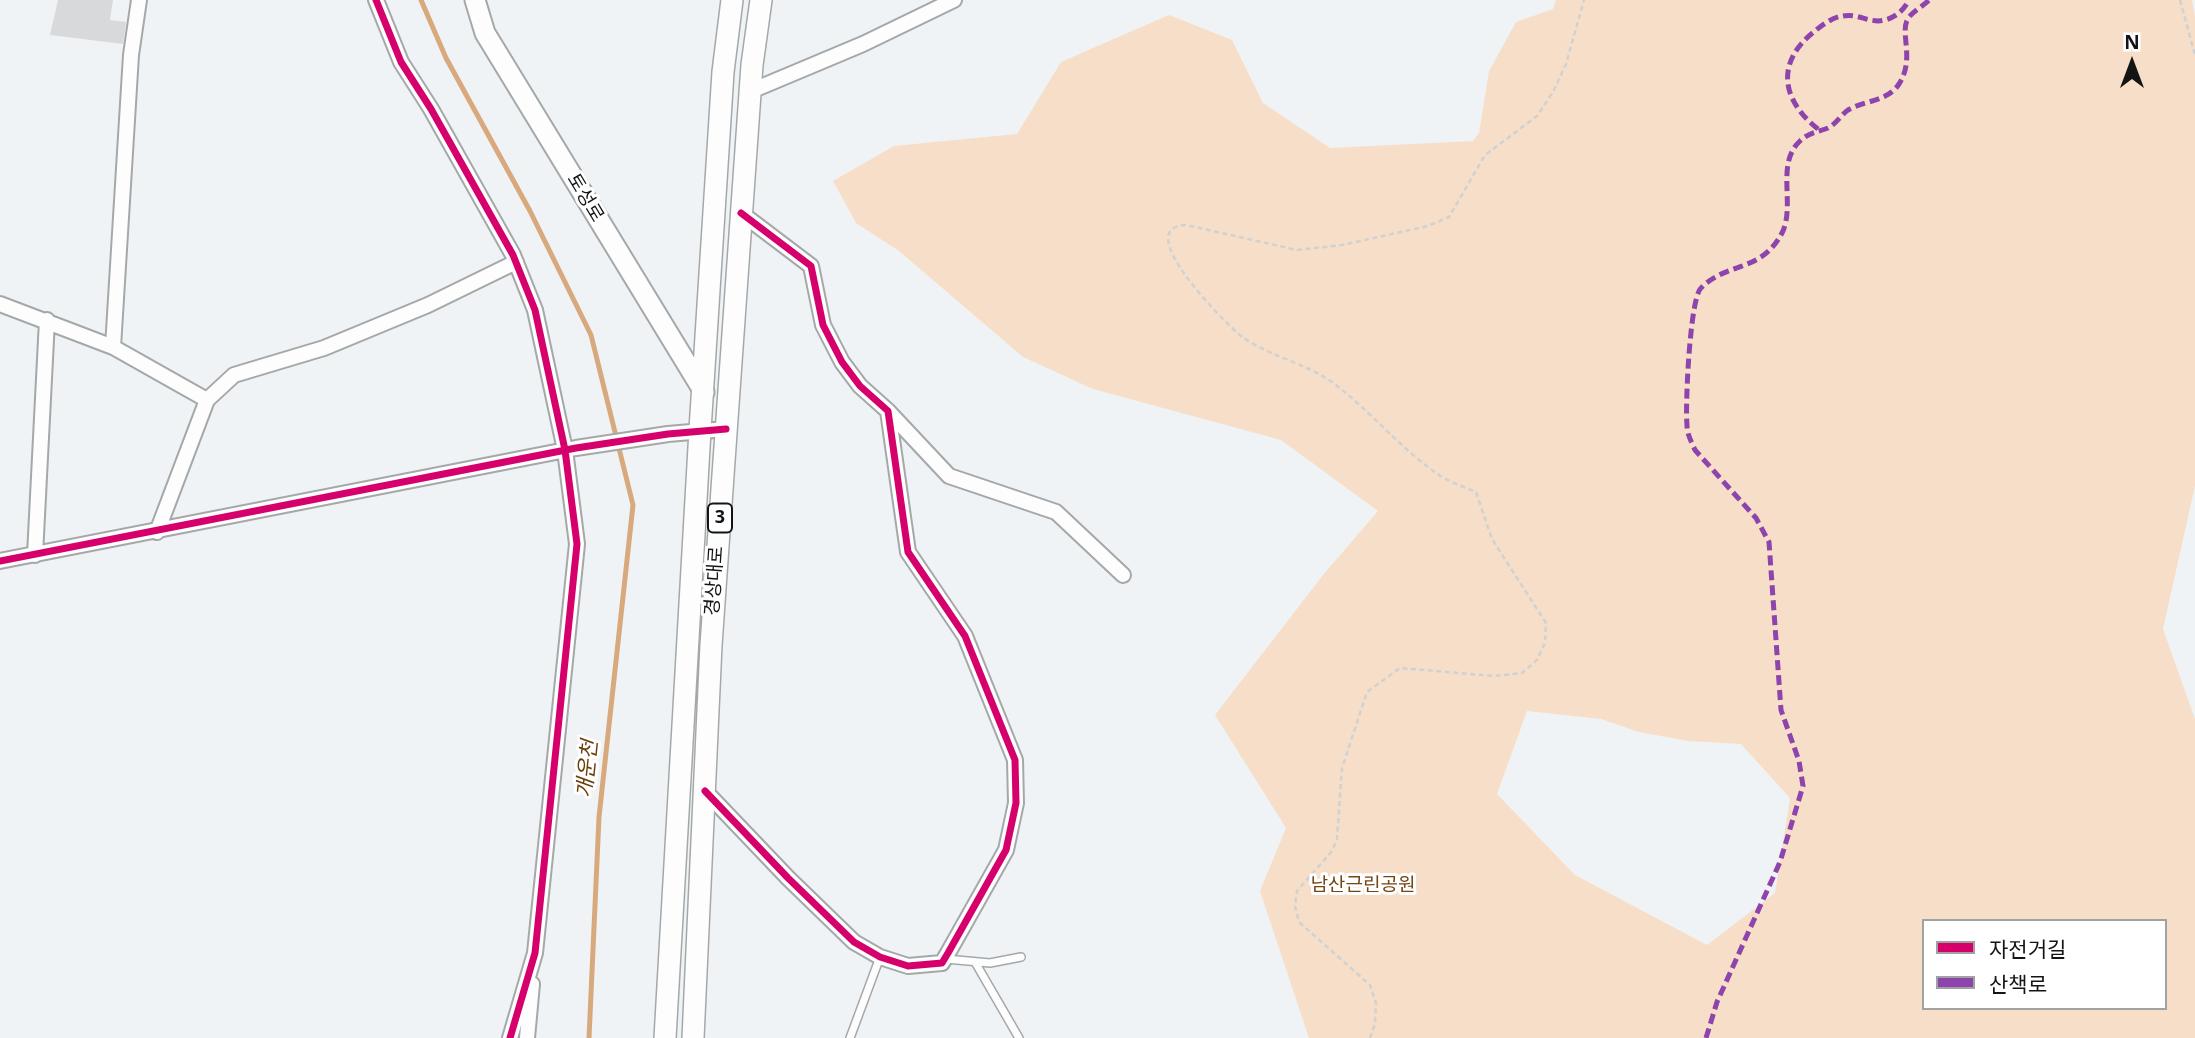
<!DOCTYPE html>
<html>
<head>
<meta charset="utf-8">
<style>
	body { margin:0 }
	#map { position:relative; width:2195px; height:1038px; overflow:hidden; background:#f0f3f5; font-family:"Noto Sans","Noto Sans KR",sans-serif }
	canvas { display:block }
	.legend { position:absolute; left:1922px; top:919px; width:245px; height:91px; box-sizing:border-box; background:#fff; border:2px solid #a0a1a1; margin:0; padding:9px 12px; list-style:none; font-size:21px; color:#121415 }
	.legend li { display:flex; align-items:center; gap:14px; height:35px }
	.legend b { width:35px; border:2px solid #a0a1a1 }
	.north { position:absolute; left:2097px; top:28px; width:70px; height:70px; -webkit-text-stroke:5px #fff; paint-order:stroke; rotate:0deg; font-size:19px; font-weight:700; line-height:28px; text-align:center; color:#121415 }
	.north::after { content:''; display:block; margin:auto; width:24px; height:32px; background:#121415; clip-path:polygon(50% 0,100% 100%,50% 72%,0 100%) }
</style>
</head>
<body>
<div id="map">
<canvas width="2195" height="1038"></canvas>
<ul class="legend">
<li><b style="height:9px;background:#d6006c"></b>자전거길</li>
<li><b style="height:9px;background:#8e44ad"></b>산책로</li>
</ul>
<div class="north">N</div>
</div>
<script>
const g = document.querySelector('canvas').getContext('2d');
g.lineJoin = 'round';
function paint(path, color) { g.fillStyle = color; g.fill(path, 'evenodd'); }
function stroke(path, color, width, dash) { g.strokeStyle = color; g.lineWidth = width; g.lineCap = dash ? 'butt' : 'round'; g.setLineDash(dash || []); g.stroke(path); }
function drawText(font, color, halo, rows, align = 'center') {
  g.font = font + ' "Noto Sans","Noto Sans KR",sans-serif'; g.lineWidth = 6; g.setLineDash([]); g.textBaseline = 'middle'; g.strokeStyle = halo; g.fillStyle = color; for (const [text, x, y, turn = 0] of rows) {
    g.save(); g.translate(x, y); g.rotate((+turn || 0) * Math.PI / 180); g.textAlign = isNaN(turn) ? turn : align; if (halo) g.strokeText(text, 0, 0); g.fillText(text, 0, 0); g.restore();
  }
}
paint(new Path2D(`
	M1556,0H2192L2195,16V486L2163,629L2195,719V1038H1309L1260,891L1286,828L1215,715L1323,575L1378,511L1281,440L1093,389L1023,357L899,251L856,223L833,181L894,146L1017,134L1061,62L1169,15L1232,40L1263,103L1330,148L1473,141L1479,133L1489,71L1516,22L1553,9ZM1527,711L1601,719L1639,732L1688,741L1741,744L1790,798L1775,893L1707,945L1575,875L1497,794ZM1924,921H2165V1008H1924Z`), '#f7dec8');
stroke(new Path2D(`
	M421,0L446,58L530,211L591,335L633,505L599,817L589,1038`), '#d8a97c', 5);
paint(new Path2D(`
	M58,0H113L110,20L126,22L123,44L50,35Z`), '#d7d9db');
const lane = new Path2D(`
	M946,959L990,963L1021,957
	M975,962L1019,1038
	M850,1038L880,957`);
const street = new Path2D(`
	M139,0L131,55L113,347L207,400L157,532
	M376,0L401,62L431,109L513,255L535,310L565,450L577,544L535,953L510,1038
	M751,91L863,44L954,0
	M0,304L113,347
	M207,400L234,375L324,348L428,305L516,262
	M888,411L949,476L1056,512L1123,575
	M35,555L47,320
	M0,561L576,448L668,434L726,429
	M705,791L788,878L854,942L880,957L908,966L942,963L948,953L1006,850L1016,803L1015,760L965,636L908,552L888,411L860,386L842,362L823,325L811,266L741,213
	M527,1038L532,984`);
const secondary = new Path2D(`
	M475,0L485,33L704,392`);
const primary = new Path2D(`
	M665,1038L700,430L723,72L732,0
	M693,1038L711,645L752,65L761,0`);
stroke(lane, '#a5a8a9', 10);
stroke(street, '#a5a8a9', 18);
stroke(secondary, '#a5a8a9', 23);
stroke(primary, '#a5a8a9', 24);
stroke(new Path2D(`
	M2180,0L2195,55
	M1370,1038L1375,1024L1376,1003L1370,985L1299,922L1295,906L1297,891L1332,851L1337,839L1342,768L1367,692L1400,668L1494,676L1522,673L1537,660L1545,643L1546,623L1492,539L1476,492C1465,487 1452,483 1442,477C1401,450 1371,411 1332,382C1305,363 1268,356 1241,336C1226,324 1129,227 1186,225L1297,250L1342,245L1428,226L1449,217L1485,155L1537,116L1553,92L1566,64L1584,0`), '#d0d1d1', 2.5, [5, 3.5]);
stroke(lane, '#fdfdfe', 7);
stroke(street, '#fdfdfe', 14);
stroke(secondary, '#fdfdfe', 19);
stroke(primary, '#fdfdfe', 21);
stroke(new Path2D(`
	M1818,129C1780,99 1776,61 1815,31C1822,25 1833,17 1843,16C1858,13 1870,24 1885,20C1896,17 1904,10 1909,0
	M1706,1038L1717,1002L1780,862L1803,786L1799,761L1781,710L1769,542L1756,518L1695,450C1691,441 1687,434 1687,425C1685,405 1690,298 1701,288C1728,261 1761,273 1782,233C1796,205 1775,164 1800,141C1808,133 1818,132 1828,128C1836,124 1841,115 1848,110C1865,100 1887,102 1899,84C1916,58 1898,31 1909,17C1914,11 1923,6 1929,0`), '#8e44ad', 5, [10, 5]);
stroke(new Path2D(`
	M376,0L401,62L431,109L513,255L535,310L565,450L577,544L535,953L510,1038
	M0,561L576,448L668,434L726,429
	M705,791L788,878L854,942L880,957L908,966L942,963L948,953L1006,850L1016,803L1015,760L965,636L908,552L888,411L860,386L842,362L823,325L811,266L741,213`), '#d6006c', 7);
for (const [x, y, w] of [
	[720,518,24]
]) { const box = new Path2D(); box.roundRect(x - w / 2, y - 14.5, w, 29, 5); g.fillStyle = '#fff'; g.fill(box); stroke(box, '#121415', 2); }
drawText('bold 18px', '#121415', null, [
	["3",720,518]
]);
drawText('19px', '#121415', '#fff', [
	["토성로",585,198,59],
	["경상대로",715,581,-86]
]);
drawText('19px', '#744616', '#fff', [
	["남산근린공원",1363,886]
]);
drawText('italic 21px', '#6a3d09', '#fff', [
	["개운천",588,769,-84]
]);
</script>
</body>
</html>
